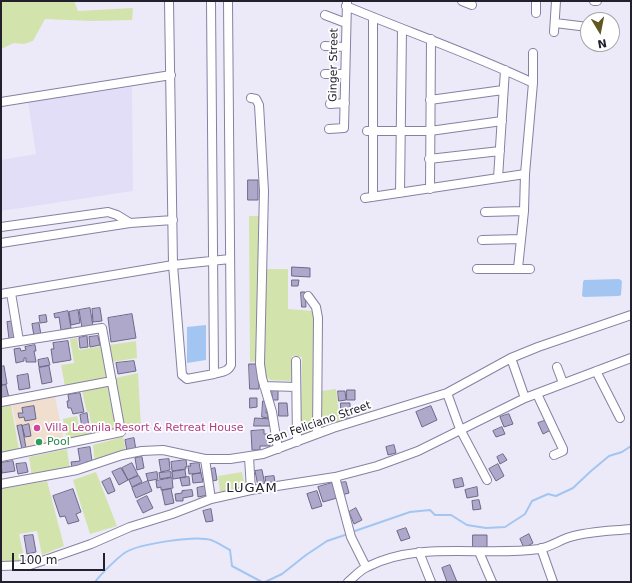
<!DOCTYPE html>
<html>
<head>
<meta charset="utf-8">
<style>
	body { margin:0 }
	#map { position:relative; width:632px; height:583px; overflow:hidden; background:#eceaf9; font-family:"DejaVu Sans",sans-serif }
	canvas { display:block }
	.frame { position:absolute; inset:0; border:2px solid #23202d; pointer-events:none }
	.north { position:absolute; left:580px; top:12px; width:40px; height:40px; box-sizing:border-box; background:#fff; border:1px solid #a7a6ab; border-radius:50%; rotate:170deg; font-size:11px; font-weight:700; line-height:16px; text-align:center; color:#23202d }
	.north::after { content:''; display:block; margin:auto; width:14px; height:18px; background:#615622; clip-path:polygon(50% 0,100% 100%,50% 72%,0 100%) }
	.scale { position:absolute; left:12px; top:553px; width:93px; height:18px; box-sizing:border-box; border:2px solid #23202d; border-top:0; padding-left:5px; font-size:12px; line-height:14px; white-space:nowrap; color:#23202d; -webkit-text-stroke:3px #fff; paint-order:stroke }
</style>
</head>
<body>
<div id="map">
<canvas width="632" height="583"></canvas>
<div class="frame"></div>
<div class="north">N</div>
<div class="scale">100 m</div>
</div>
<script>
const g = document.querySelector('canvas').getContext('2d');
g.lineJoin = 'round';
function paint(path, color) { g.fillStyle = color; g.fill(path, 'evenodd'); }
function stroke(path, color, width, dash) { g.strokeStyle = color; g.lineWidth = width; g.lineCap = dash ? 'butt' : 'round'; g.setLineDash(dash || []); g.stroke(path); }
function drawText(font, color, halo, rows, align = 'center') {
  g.font = font + ' "DejaVu Sans",sans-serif'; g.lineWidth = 3.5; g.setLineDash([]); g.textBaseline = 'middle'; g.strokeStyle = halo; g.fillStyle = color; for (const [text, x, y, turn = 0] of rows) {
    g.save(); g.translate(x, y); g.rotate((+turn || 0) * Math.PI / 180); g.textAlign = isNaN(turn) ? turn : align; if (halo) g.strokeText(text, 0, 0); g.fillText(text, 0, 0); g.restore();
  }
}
paint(new Path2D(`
	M55,396L64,441L21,450L12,405Z`), '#f0dfce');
paint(new Path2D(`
	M132,87L133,191L1,211V160L36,154L28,102Z`), '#e2def8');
paint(new Path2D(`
	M1,1H74L78,11L133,8L132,20L92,21L45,19L33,41L24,44L14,43L1,49Z
	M249,216H260L258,361L250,362Z
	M266,269H288V309L314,311L312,433L301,439L302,357L292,356L291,381L270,380L266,376L264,367Z
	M77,338L79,350L102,346L107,378L65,386L61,365L74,363L70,339Z
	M136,341L137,358L112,362L109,345Z
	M138,373L141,427L125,429L115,378Z
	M107,385L117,429L67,439L63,419L77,416L80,431L92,429L89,412H87L82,391Z
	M336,389L340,422L321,430V391Z
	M11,405L19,450L1,453V407Z
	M123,437L126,452L95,463L93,445Z
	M67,449L70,470L32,477L29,457Z
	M96,472L117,526L90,534L73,480Z
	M242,472L245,487L220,492L218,476Z
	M47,481L64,546L42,555L37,531L19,534L25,561H1V489Z`), '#d3e3ac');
paint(new Path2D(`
	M619,279L622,281L621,295L619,296L584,297L582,296L583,282L584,280Z
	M206,325V360L187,363V327Z`), '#a2c6f1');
stroke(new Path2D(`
	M352,532L410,512L430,510L435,515H451L467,525L486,528L505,527L525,514L532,501L548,494L556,496L573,488L591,471L609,456L622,452L631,446
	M95,582C101,574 118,557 126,552C140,544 195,535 211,540C217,542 224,547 230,550L232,566L262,582
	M265,582L282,574L306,555L327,541L348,534`), '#a2c6f1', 2);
const building = new Path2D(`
	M248,180H258V200H248Z
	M292,267L310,268V277L292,276Z
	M292,280H299L298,286H292Z
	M301,292H305L306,307H302Z
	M90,308L93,326L82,328L79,310Z
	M100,308L102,321L93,322L92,309Z
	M78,310L80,323L71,325L69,312Z
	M68,311L71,328L61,330L59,317L55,318L54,314Z
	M132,314L136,338L111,342L108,318Z
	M46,315L47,322L40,323L39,316Z
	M15,321L18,338L9,339L7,322Z
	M39,323L41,335L34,336L32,324Z
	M87,336L88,347L80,348L79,338Z
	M98,336L100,345L90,347L89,337Z
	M68,341L71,360L53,363L51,349H54L53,343Z
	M35,345L36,351H34L36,362H26V358H24V361L16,363L14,349L20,348L21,351L26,350L25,347Z
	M48,358L50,365L39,367L38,360Z
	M134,361L136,371L118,374L116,363Z
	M249,364H259V389H250Z
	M4,366L7,384L1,385V367Z
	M49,366L52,382L42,384L39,368Z
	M28,374L30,388L19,390L17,376Z
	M6,385L9,398L1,400V386Z
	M272,389H278V400H273Z
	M347,390H355V400H347Z
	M338,391H345L346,400L339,401Z
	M80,393L84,412L73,414L71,408H68L67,401H69L68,395Z
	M250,398H257V407L250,408Z
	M263,401H267L266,413H268V418L262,417Z
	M279,403H287L288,416H279Z
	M341,403H350V418H341Z
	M34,406L36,419L25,421L24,417L19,418L18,413H23L22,408Z
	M431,406L437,420L422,427L416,412Z
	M87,413L89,427L82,428L80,415Z
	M509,414L513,424L504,427L500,417Z
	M255,418L271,419L270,426H254Z
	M547,420L551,430L543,434L538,423Z
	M29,424L31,436L25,437L22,426Z
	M22,425L26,448L22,449L17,426Z
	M502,427L505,434L496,437L493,431Z
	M264,430V434H269L270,446H260V450H252L251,431Z
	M134,438L136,450L127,451L125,440Z
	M394,445L396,453L388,455L386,447Z
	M90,447L92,461L86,462V464L72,467L71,462L80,461L78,449Z
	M503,454L507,460L500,464L497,457Z
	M142,457L144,468L137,470L135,458Z
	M169,459L170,470L161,472L159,460Z
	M186,460L187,467H185L186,469L172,471L171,462Z
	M13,461L15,471L2,473L1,463Z
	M26,463L28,472L18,474L16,464Z
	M132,463L138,475L128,480L122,468Z
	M199,463L201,473L189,474L188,466H191L190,464Z
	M498,464L504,476L496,481L489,469Z
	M121,468L128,480L119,485L112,472Z
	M215,468L217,480L213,481L211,469Z
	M185,470L186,477L173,479L172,472Z
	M262,470L265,485L258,486L255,471Z
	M157,472L158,479L148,481L146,474Z
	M171,472V477L160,479L159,473Z
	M201,473L203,482L193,483L192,475Z
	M139,476L142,482L132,487L129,480Z
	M274,476L275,482L266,483L265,477Z
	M189,477L190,485L182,486L180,478Z
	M110,478L115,491L108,494L102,482Z
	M172,478L173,488L161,490V487L157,488L156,481Z
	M462,478L464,486L455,488L453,480Z
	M148,481L152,491L136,498L132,488Z
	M346,482L349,493L342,495L339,483Z
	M332,483L337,498L323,502L318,487Z
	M206,486L208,495L198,497L197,488Z
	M477,487L478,496L467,498L465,490Z
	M73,489L81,512L76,514L79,521L68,524L65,516L60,517L53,496Z
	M171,489L174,503L165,505L162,491Z
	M192,490L193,496L183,498V501H176L175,494L182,493V491Z
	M317,491L322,506L312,509L307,494Z
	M147,496L153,508L143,513L137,501Z
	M479,500L481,509L473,510L472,501Z
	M356,508L362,520L354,524L349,512Z
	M211,509L213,521L206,522L203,511Z
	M406,528L410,538L401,541L397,531Z
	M529,534L533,543L524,548L520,539Z
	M33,535L36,552L27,554L24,536Z
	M473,535H487V547L473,548Z
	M450,565L457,582H447L442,568Z`);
paint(building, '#aea9cb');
stroke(building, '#6d6888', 1);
const minor = new Path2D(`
	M211,1L214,374C221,372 228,372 231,365L228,1
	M462,1L472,5
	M594,1H597
	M346,6C408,32 472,54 533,83
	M536,13V1
	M325,15L346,23
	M555,23L588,27
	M554,32L556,1
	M325,46L345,47
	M325,74H345
	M251,98L256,99L259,105L264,191L260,364L262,378L272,412L278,449
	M430,100L503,90
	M1,102L171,75
	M330,104L345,103
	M329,129L344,128L347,2
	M367,131H430L502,121
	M429,159L500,151
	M498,178L505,70
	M430,189L431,39
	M400,193L402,29
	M373,197V17
	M365,198L525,174
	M485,212L524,211
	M1,227L108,212L117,215L130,223
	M482,240L521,239
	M1,243L130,223L173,220
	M518,268L524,211L525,174L533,83V53
	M477,269H530
	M11,293L19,341
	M1,294L173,265L169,1
	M308,296L316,307L318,318L317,434
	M1,344L102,328L121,432L1,457
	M511,358L525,398
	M296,361L297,442
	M557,367L563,383
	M596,371L620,418
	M214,374L187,379L182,375L173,265L230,259
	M264,386L296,387
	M447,393L460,429L487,480
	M537,394L563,449V451L554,455
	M1,402L112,381
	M249,457L251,490
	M205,459L211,499
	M335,477L351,537L366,567
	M1,484L77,470L122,455L142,451L163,450L205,459H230L263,454L333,428L447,393L511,358L538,347L631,315
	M541,548L553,582
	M419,552L431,582
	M479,552L492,582
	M1,566L30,565L48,559L91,544L130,527L172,514L211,499L251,490L335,477L377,466L418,451L525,398L631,358
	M348,582C354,577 360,570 367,567C419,540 483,557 539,549C550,547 560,540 570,537C590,531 611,531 631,529`);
stroke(minor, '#8681a2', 10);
stroke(minor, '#fff', 8);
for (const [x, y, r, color] of [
	[37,428,4,"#d1479c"],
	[39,442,4,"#2e9e5b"]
]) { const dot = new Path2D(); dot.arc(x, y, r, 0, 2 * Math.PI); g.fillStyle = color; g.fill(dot); stroke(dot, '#fff', 1.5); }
drawText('11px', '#23202d', '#fff', [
	["Ginger Street",334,65,-89],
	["San Feliciano Street",319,423,-19]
]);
drawText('11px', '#b23c85', '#fff', [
	["Villa Leonila Resort & Retreat House",45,428]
], 'left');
drawText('11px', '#27864d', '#fff', [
	["Pool",47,442]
], 'left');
g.letterSpacing = '1px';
drawText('13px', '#23202d', '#fff', [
	["LUGAM",252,489]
]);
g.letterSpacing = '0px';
</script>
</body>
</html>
